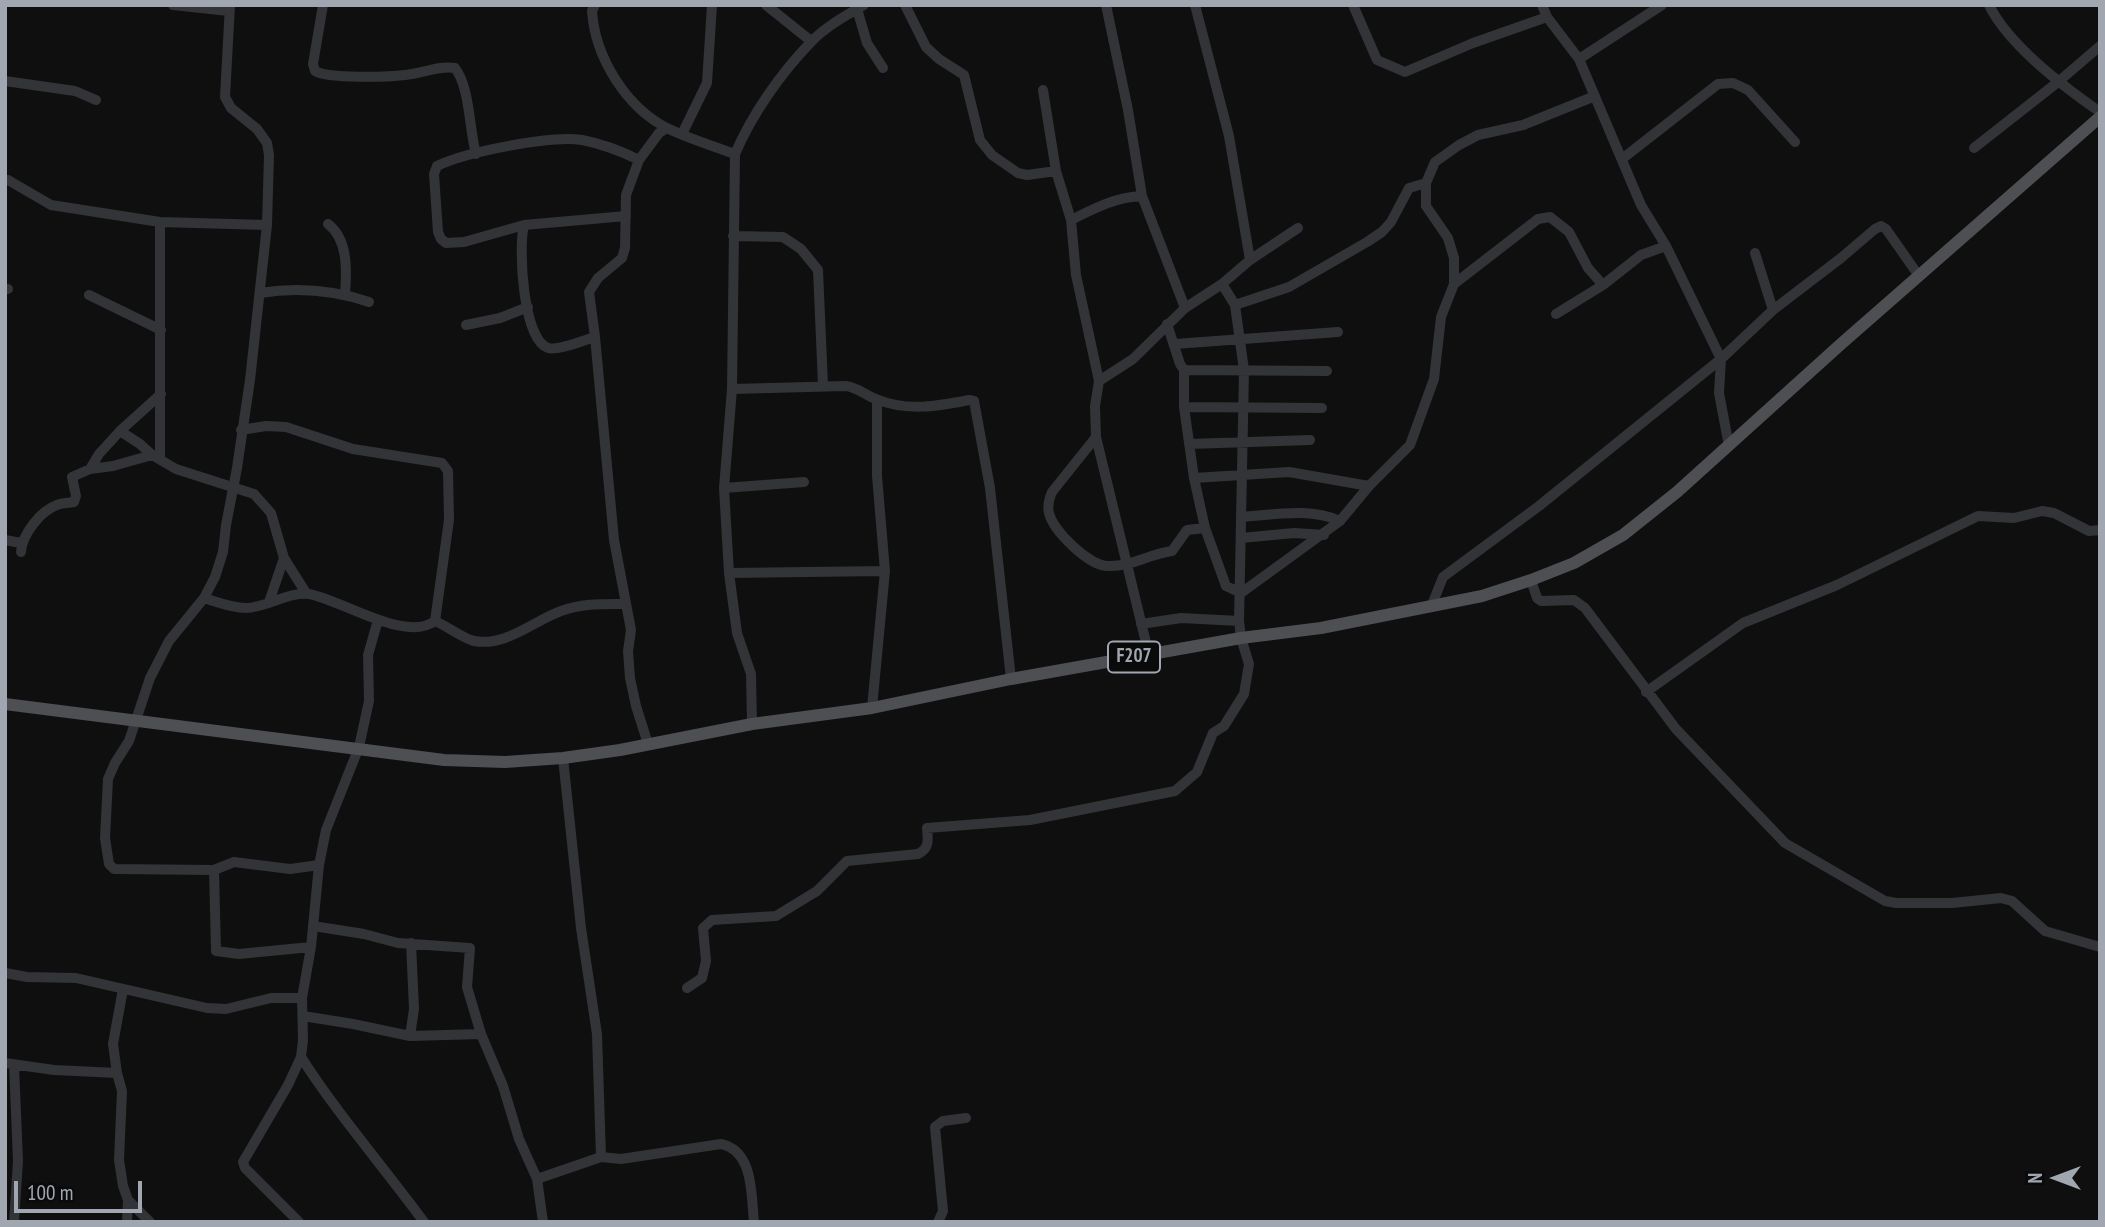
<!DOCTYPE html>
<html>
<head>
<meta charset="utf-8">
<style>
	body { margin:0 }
	#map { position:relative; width:2105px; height:1227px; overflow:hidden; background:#0f0f10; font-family:"PT Sans Narrow",sans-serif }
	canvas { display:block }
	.frame { position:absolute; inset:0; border:7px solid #a1a7b0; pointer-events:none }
	.north { position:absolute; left:2021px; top:1143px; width:70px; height:70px; -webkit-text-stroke:5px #0a0a0b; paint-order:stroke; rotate:270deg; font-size:19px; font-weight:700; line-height:28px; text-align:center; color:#a1a7b0 }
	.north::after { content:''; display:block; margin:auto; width:24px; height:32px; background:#a1a7b0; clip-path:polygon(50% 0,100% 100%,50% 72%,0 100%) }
	.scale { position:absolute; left:14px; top:1181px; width:128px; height:32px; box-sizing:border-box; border:4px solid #a1a7b0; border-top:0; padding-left:9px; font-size:21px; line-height:24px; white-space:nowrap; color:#a1a7b0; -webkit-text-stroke:5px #0a0a0b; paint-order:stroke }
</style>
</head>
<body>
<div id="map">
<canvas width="2105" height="1227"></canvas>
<div class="frame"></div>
<div class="north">N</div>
<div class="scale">100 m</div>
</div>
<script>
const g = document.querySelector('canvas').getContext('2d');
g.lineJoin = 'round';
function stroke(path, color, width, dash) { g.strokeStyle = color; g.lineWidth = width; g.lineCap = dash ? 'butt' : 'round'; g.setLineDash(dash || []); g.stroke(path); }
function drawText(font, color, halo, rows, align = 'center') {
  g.font = font + ' "PT Sans Narrow",sans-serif'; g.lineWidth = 5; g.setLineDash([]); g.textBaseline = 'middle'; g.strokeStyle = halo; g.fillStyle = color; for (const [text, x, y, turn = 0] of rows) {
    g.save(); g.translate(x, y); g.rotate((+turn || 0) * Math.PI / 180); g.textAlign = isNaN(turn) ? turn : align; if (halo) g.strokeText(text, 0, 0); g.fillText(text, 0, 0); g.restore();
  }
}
stroke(new Path2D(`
	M173,5L229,11
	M230,5L225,97L231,108L257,129L267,143L269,155L267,225L250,380L237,468L226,525L223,552L215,577L204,598L169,641L150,678L129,741L115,763L108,779L105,838L109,864L114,869L214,870L234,862L290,869L319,865
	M323,5L313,64L315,71C328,79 388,77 405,75C422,74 438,65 455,68C470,87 469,129 476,154
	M595,5L592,11C595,57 626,108 669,129C690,139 713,146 735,154
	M766,5L811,41
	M905,5L926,47L939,59L964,75L980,140L992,155L1018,173L1027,175L1056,171
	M1106,5L1128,110L1142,196L1185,308
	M1195,5L1229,136L1250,260
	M1353,5L1377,60L1405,72L1473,43L1547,17
	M1542,5L1547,17L1579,59L1641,205L1666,246L1721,359L1719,393L1729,446
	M1989,5C2008,44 2064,87 2100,112
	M857,9L867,43L883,68
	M1579,59L1662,5
	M5,81L75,91L96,100
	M1043,90L1056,171L1071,220L1076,275L1099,381L1095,406L1096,437L1149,655
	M682,134L707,83L712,5
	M1974,148L2058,82L2100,46
	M1622,159L1718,84L1733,83L1748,90L1795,142
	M5,180H8L51,205L160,222L267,225
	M626,216L524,225L464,242L446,243L441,239L438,232L434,174L437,166C466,152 551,135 582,140C603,144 621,151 639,160
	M1071,220C1095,208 1116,197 1142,196
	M328,224C348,239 347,270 345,294
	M524,225C518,248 523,340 548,348C558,351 584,340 595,337
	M733,236L783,237L801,249L818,270L823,385
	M1755,253L1773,310
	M1454,284L1538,219L1550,217L1569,232L1588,268L1603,285
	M5,289H8
	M260,293C298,287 333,290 369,302
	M89,295L161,330
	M1235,305L1289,287L1367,242L1382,232L1391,222L1409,188L1426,183
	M1556,314L1603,285L1641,255L1666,246
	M1167,324L1180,364L1184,370V407L1194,478L1205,528L1226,586L1241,593L1340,521L1369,486L1410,445L1434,379L1441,317L1454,284V258L1448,238L1426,206V183L1435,162L1459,145L1478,135L1523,125L1595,96
	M466,325L500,318L528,307
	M1175,344L1338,332
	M1184,370L1327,371
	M1099,381L1133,359L1185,308L1222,284L1250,260L1298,228
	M732,389L846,386C859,388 865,395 876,399C907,412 939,406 969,400L974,401L990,488L1011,679
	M1184,407L1322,408
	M241,430L266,426L286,427L353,449L442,463L448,471L449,520L435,621
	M120,431L140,444L152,455
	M1096,437L1052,492C1049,499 1047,505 1049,513C1053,531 1089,566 1108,566C1131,567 1149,554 1172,551L1187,530L1205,528
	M1189,444L1310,440
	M160,458V222
	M90,469L113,466L152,455L176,469L254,494L271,513L284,558L306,593
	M1194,478L1289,472L1369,486
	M724,488L804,482
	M1241,517C1273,515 1310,507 1340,521
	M1241,538L1294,533L1324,535
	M5,540L21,543
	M21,552C22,535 40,511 57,505C62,503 69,503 74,502L76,496L72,477L90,469L99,454L120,431L161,394
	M729,573L885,571
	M1531,580L1537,598L1541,601L1574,600L1585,608L1676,729L1785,843L1885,901L1896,903H1952L2001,898L2012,901L2045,931L2100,947
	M204,598C217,602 232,608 246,608C265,608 291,591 309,594C342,600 405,643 435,621C447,626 464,639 474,641C506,647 533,621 561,611C582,603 604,604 626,604
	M269,602L284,558
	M1431,607L1443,577L1539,506L1721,359L1773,310L1841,258L1875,229L1881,226L1886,229L1919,276
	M1141,624L1181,618L1239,621
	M1646,692L1743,623L1837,585L1978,516L2014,518L2042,511L2054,513L2089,531L2100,530
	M872,708L885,571L877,476V400
	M752,724L751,674L737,633L729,573L724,488L732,389L735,154C752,114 781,73 811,42C825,27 845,16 864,5
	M648,744L636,706L630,678L628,651L631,630L614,540L595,337L589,292L598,278L622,258L625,248L626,195L639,160L659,133L667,128
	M563,758L581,928L597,1034L601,1157
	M214,870L216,951L239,954L311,947
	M313,926L364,934L398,943L470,948L467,987L481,1034L503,1086L519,1139L537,1179L543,1222
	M5,973L27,977L76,978L207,1008L226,1009L271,998H302
	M687,988L702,978L706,961L703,928L712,920L776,916L817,891L847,861L918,854C930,848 928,840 927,828L1030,820L1175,791L1197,772L1213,733L1224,726L1244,694L1249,664L1241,638L1239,621L1244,370L1235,305L1222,284
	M123,989L113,1044L117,1073L122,1091L119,1160L123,1186L128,1200L127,1222
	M303,1016L353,1024L410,1036L481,1034
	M410,1036L414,1009L411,943
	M301,1057C338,1115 383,1166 424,1222
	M5,1063L54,1070L117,1073
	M14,1065L18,1161L14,1222
	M537,1179L601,1157L621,1159L721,1144C754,1151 751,1195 754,1222
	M128,1200L150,1222
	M299,1222L245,1168L243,1162L288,1085L301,1057L303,1040L302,998L311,947L319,865L326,830L359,747L369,701L368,655L378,620
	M938,1222L943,1211L935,1127L943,1121L966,1118`), '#323437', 10);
stroke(new Path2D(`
	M5,704L444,760L505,762L563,758L620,750L752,724L872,708L1011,679L1241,638L1321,628L1482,596L1531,580L1574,563L1623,535L1677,492L1841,344L2100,117`), '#4d4f53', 12);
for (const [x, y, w] of [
	[1134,657,52]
]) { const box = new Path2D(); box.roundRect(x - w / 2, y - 15.5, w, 31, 5); g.fillStyle = '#0a0a0b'; g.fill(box); stroke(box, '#a1a7b0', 2); }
drawText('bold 19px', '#a1a7b0', null, [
	["F207",1134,657]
]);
</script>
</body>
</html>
